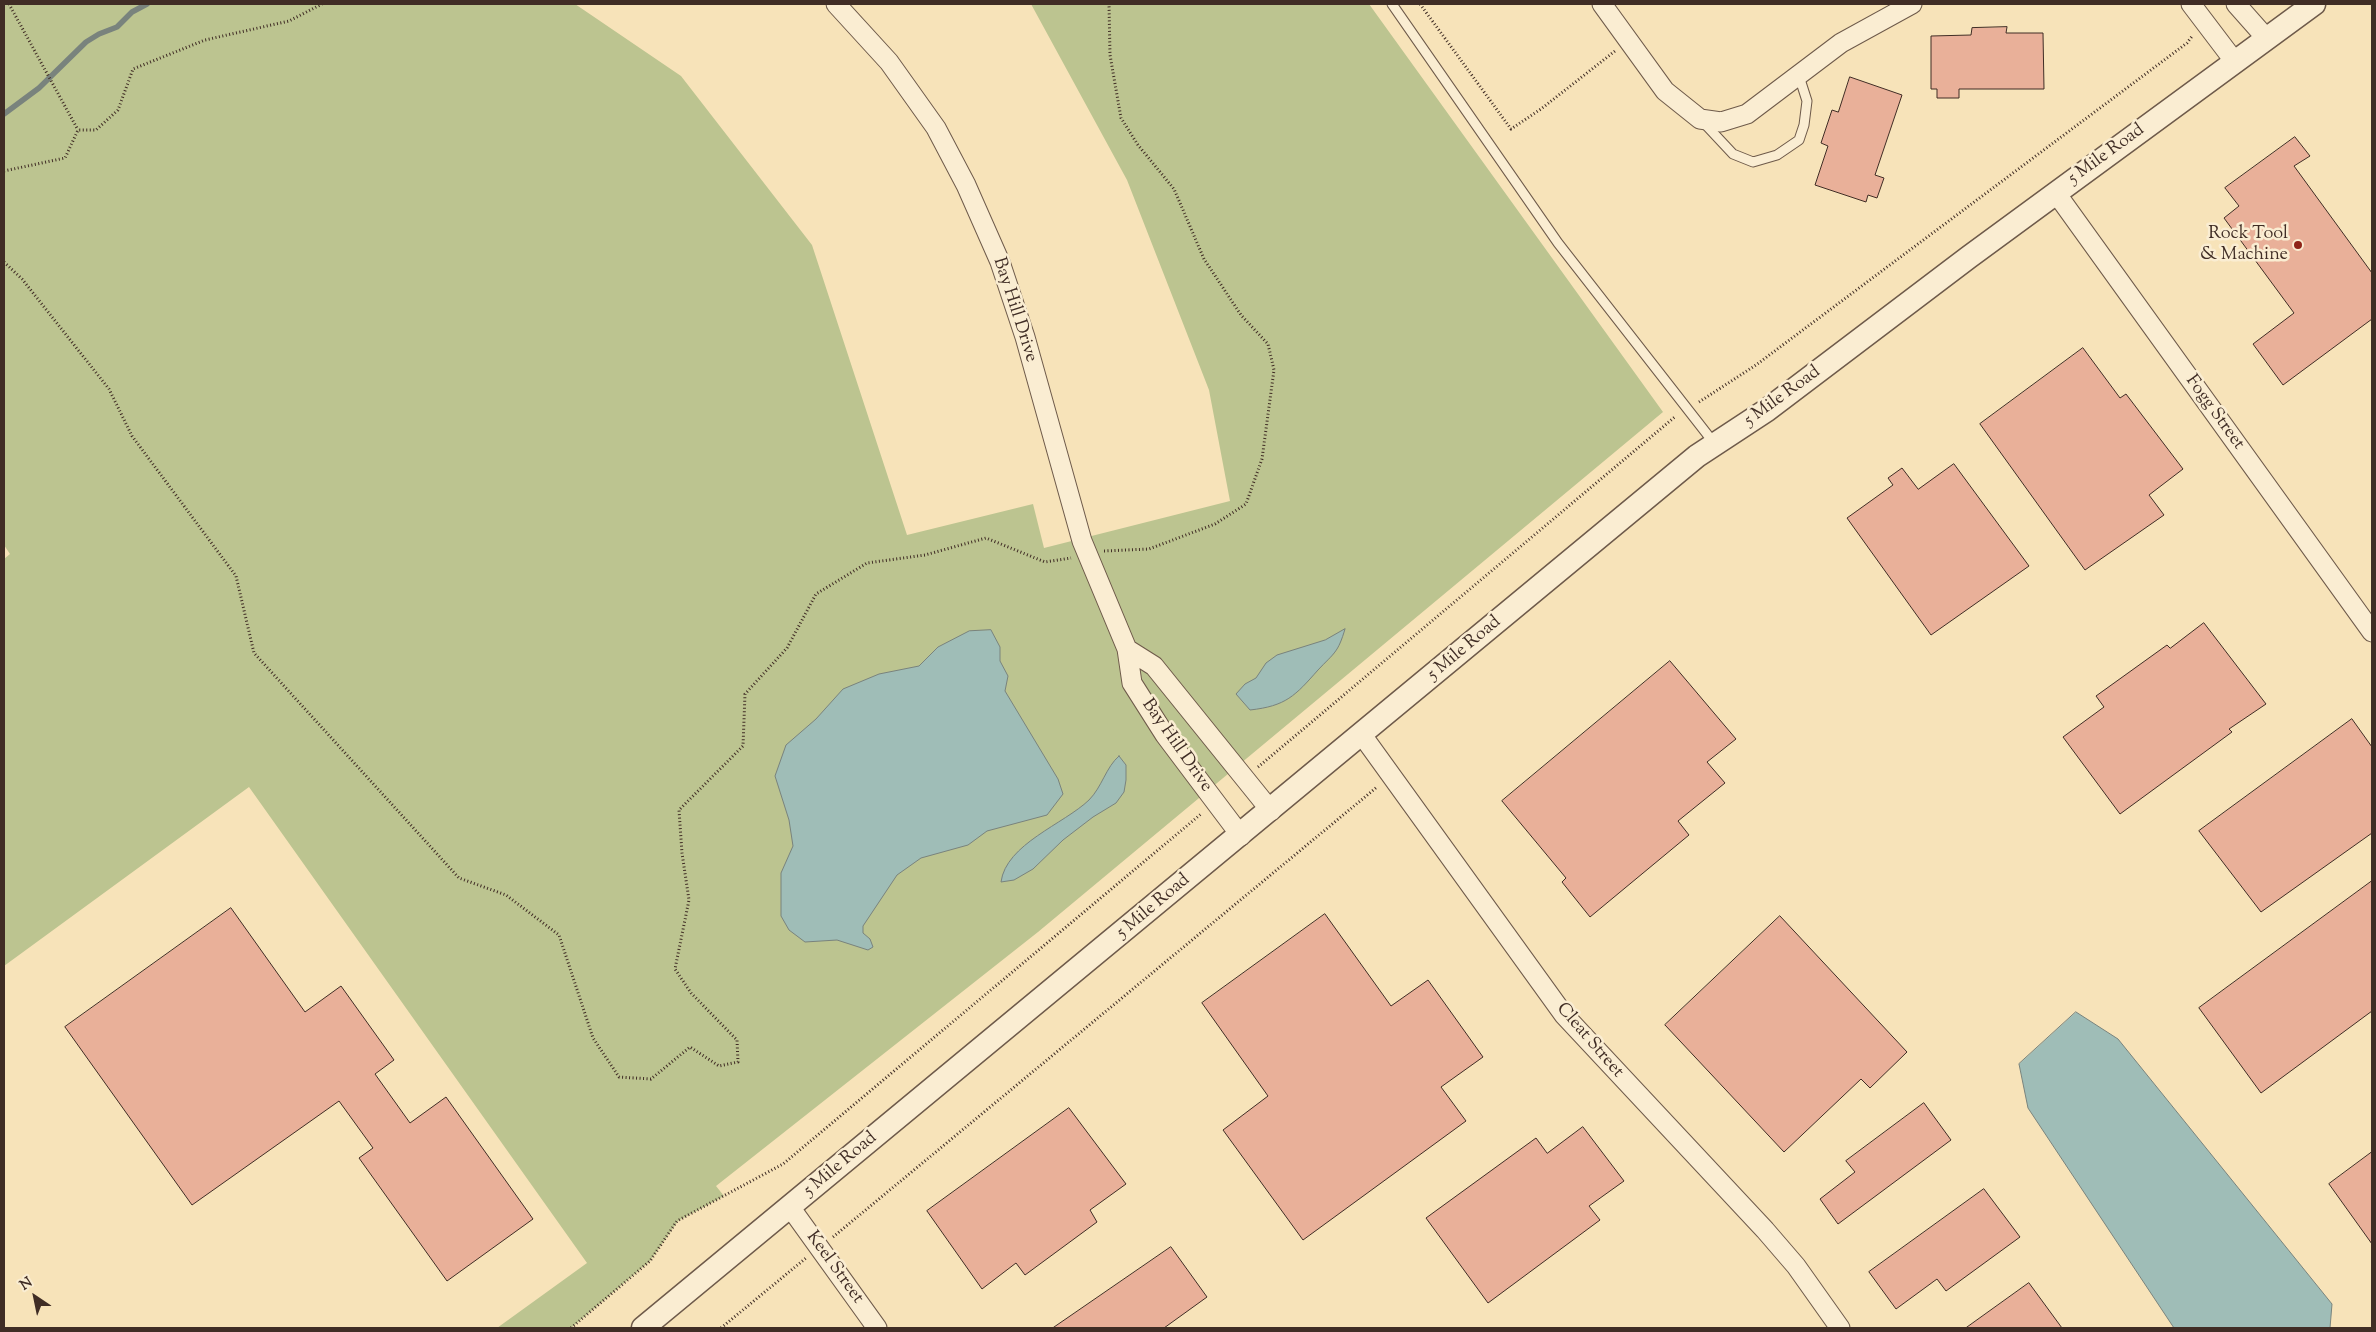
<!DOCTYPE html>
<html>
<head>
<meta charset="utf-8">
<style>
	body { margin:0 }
	#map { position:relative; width:2376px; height:1332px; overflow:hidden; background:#f7e3b9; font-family:"Sorts Mill Goudy",serif }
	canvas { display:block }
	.frame { position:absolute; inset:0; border:5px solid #402d25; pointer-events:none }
	.north { position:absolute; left:10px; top:1272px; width:50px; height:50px; -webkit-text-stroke:4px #faedd2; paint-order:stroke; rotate:326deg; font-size:14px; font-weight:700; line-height:20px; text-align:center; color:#402d25 }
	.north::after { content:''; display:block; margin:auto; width:18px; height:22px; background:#402d25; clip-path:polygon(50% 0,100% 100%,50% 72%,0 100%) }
</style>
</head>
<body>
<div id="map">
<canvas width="2376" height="1332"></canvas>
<div class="frame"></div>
<div class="north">N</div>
</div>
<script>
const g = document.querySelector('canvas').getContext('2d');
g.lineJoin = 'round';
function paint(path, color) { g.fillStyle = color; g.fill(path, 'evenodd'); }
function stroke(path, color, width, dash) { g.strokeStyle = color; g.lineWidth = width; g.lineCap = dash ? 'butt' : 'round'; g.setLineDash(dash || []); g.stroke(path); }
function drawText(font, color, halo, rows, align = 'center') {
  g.font = font + ' "Sorts Mill Goudy",serif'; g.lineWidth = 5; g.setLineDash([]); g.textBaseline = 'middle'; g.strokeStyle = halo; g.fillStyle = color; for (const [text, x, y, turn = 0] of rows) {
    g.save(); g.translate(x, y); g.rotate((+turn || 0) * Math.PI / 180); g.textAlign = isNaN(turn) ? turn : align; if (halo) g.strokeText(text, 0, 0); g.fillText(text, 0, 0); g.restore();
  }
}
paint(new Path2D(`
	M4,4H575L681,76L812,245L907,535L1033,504L1044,548L1230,501L1209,390L1127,180L1031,4H1369L1663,412L1038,932L716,1186L724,1196L678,1221L650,1261L571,1328H497L587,1263L249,787L4,966V559L10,554L4,545Z`), '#bcc490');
const water = new Path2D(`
	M1345,629C1338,653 1334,653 1318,670C1295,696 1286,706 1250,710L1236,694L1245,684L1256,678L1266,663L1277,655L1325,640Z
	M991,630L1000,647V661L1008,676L1005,691L1058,779L1063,794L1047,815L987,831L968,845L921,858L897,875L863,926V933L870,939L873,947L868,950L837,940L805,942L789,930L781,916V873L793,846L789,820L775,776L786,745L816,719L843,689L879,674L919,666L938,647L969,631Z
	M1119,756L1126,765V780L1124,792L1116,803L1093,817L1063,840L1033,869L1014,880L1001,882C1006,844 1064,824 1089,800C1102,787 1106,767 1119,756Z
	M2076,1012L2118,1039L2332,1304L2330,1328H2174L2028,1108L2019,1064Z`);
paint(water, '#9fbdb7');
stroke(water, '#79837d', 1);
stroke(new Path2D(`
	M4,114L39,88L86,42L99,34L117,27L132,12L147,4`), '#79837d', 5.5);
const building = new Path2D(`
	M2007,27L2006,33H2043L2044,89H1959V98H1937V89H1931V36L1971,35L1972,28Z
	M1850,77L1902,95L1875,175L1884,178L1877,198L1868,195L1866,202L1815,185L1828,146L1821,143L1832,110L1838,112Z
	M2295,137L2310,156L2294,166L2372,273V319L2283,385L2253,344L2294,313L2224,218L2239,206L2225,188Z
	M2083,348L2120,398L2126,394L2183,469L2149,495L2164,515L2085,570L1980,424Z
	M1954,464L2029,566L1931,635L1847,518L1893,485L1888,478L1902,468L1918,489Z
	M2204,623L2266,704L2229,729L2232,732L2120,814L2063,737L2104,707L2096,696L2167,645L2170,648Z
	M1670,661L1736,739L1707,762L1725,783L1678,821L1689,835L1590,917L1562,882L1566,878L1502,801Z
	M2352,719L2372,747V833L2261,912L2199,831Z
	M2372,881V1011L2261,1093L2199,1008Z
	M231,908L305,1012L341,986L394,1060L375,1074L410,1123L446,1097L533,1219L447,1281L359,1158L373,1148L339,1101L192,1205L65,1027Z
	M1325,914L1391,1006L1428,980L1483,1057L1441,1087L1466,1121L1303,1240L1223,1130L1268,1096L1202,1003Z
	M1780,916L1907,1052L1870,1088L1861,1079L1784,1152L1665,1025Z
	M1924,1103L1951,1140L1838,1224L1820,1199L1855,1172L1846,1161Z
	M1069,1108L1126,1184L1090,1210L1097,1222L1025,1275L1016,1263L982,1289L927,1211Z
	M1583,1127L1624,1181L1589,1206L1600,1220L1488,1303L1426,1218L1536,1138L1547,1153Z
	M2372,1152V1244L2329,1184Z
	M1984,1189L2020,1237L1946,1291L1937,1279L1896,1309L1869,1272Z
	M1171,1247L1207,1297L1164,1328H1053Z
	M2029,1283L2062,1328H1966Z`);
paint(building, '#e9b099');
stroke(building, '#402d25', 1);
const service = new Path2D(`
	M1392,4L1558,243L1714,443
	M1704,123L1733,154L1753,162L1777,155L1799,140L1804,125L1807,101L1799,76`);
const minor = new Path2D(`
	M836,4L889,62L936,128L966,185L1000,262L1025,337L1082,541L1127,649L1132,683L1165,735L1241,836
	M1602,4L1665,91L1700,119L1721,122L1747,114L1841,43L1912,4
	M2191,4L2235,62
	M2236,4L2267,39
	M2056,193L2372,632
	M1127,649L1154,666L1271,811
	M1362,735L1564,1015L1765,1230L1796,1266L1840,1328
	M790,1207L877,1328`);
const tertiary = new Path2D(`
	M643,1328L1697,456L1767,410L1969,257L2314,4`);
stroke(service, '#6e5a4a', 11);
stroke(minor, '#6e5a4a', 21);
stroke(tertiary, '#6e5a4a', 25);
stroke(new Path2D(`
	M9,4L78,130
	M1420,4L1511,129L1541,109L1615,51
	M4,171L65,158L78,130H96L118,110L133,69L205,40L289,21L322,4
	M4,262L22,279L109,389L132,436L236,576L254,653L459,878L506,895L559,935L593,1038L619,1077L651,1079L690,1047L719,1066L738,1062L737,1040L691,993L675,969L689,900L682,853L679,810L743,746L745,694L787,648L816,594L867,563L925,555L986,538L1045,562L1071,558
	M1699,402L1756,365L2187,43L2193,35
	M1104,551L1149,549L1215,524L1246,504L1262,459L1274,370L1268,344L1241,315L1204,259L1174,189L1138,145L1121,118L1110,55L1109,4
	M1258,767L1676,416
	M833,1237L1377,787
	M571,1328L650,1261L677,1221L783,1164L1201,814
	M721,1328L806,1258`), '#402d25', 3, [1, 2.5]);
stroke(service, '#faedd2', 9);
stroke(minor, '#faedd2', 19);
stroke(tertiary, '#faedd2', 22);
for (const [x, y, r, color] of [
	[2298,245,5,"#8f2418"]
]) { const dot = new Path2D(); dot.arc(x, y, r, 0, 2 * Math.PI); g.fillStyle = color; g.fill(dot); stroke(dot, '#faedd2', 2); }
drawText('18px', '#402d25', '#faedd2', [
	["5 Mile Road",2107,155,-36],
	["Bay Hill Drive",1014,310,72],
	["5 Mile Road",1783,397,-36],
	["Fogg Street",2214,413,54],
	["5 Mile Road",1465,649,-40],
	["Bay Hill Drive",1176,746,55],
	["5 Mile Road",1154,907,-40],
	["Cleat Street",1589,1041,49],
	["5 Mile Road",841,1165,-40],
	["Keel Street",834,1268,54]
]);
drawText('18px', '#402d25', '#faedd2', [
	["Rock Tool",2288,235],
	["& Machine",2288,256]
], 'right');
</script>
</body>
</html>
